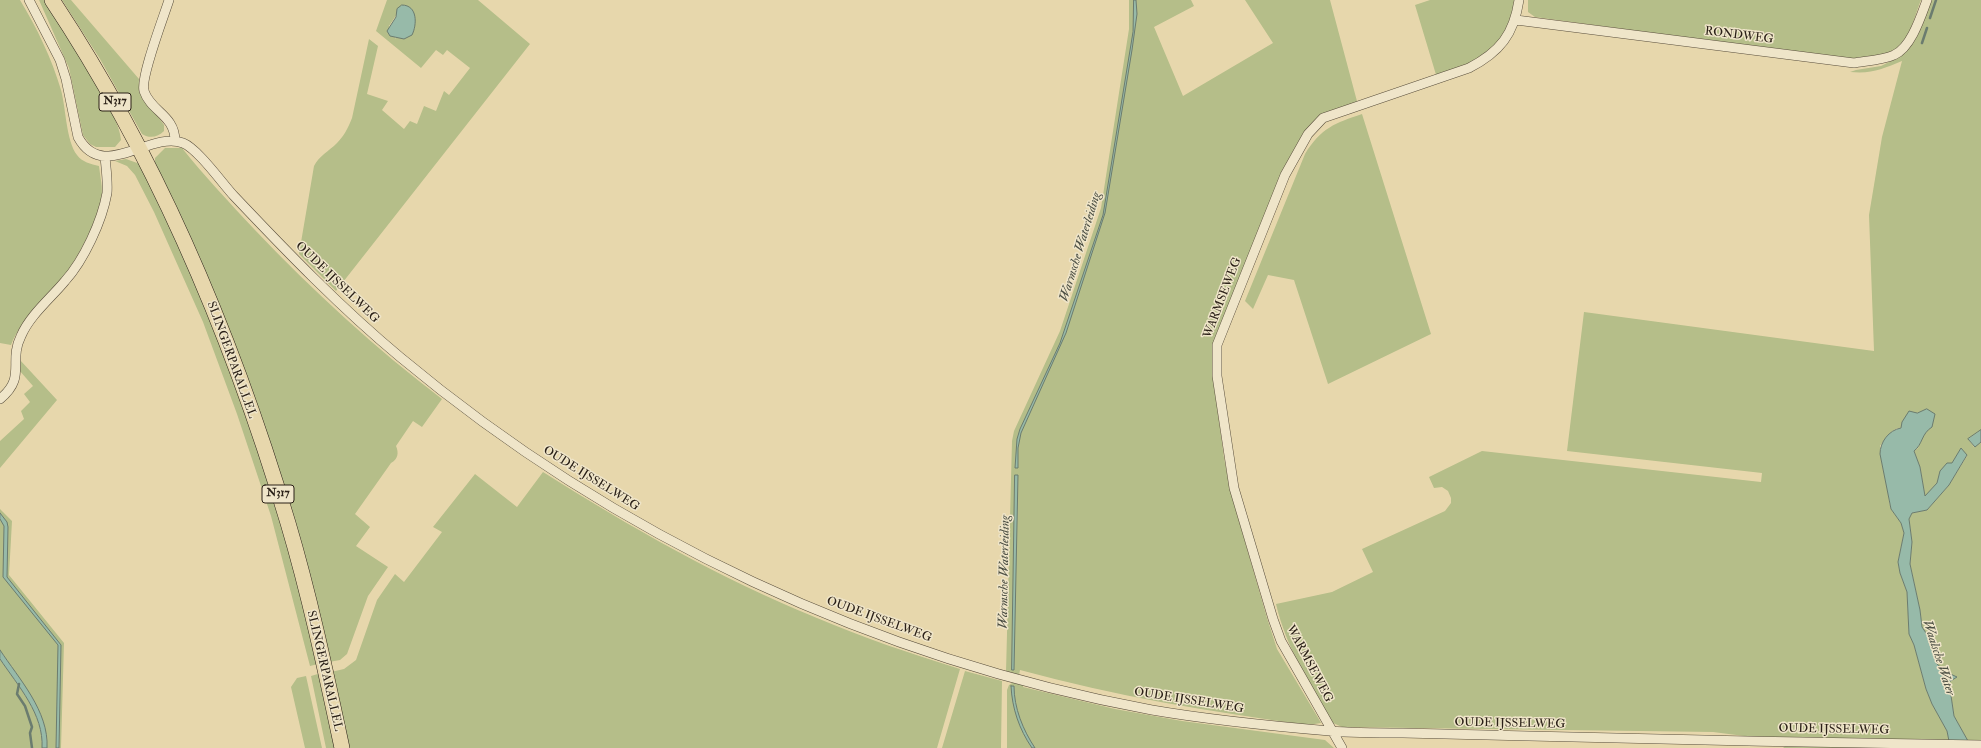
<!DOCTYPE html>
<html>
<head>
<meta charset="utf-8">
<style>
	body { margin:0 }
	canvas { display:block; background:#e7d7ac }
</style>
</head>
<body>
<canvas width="1981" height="748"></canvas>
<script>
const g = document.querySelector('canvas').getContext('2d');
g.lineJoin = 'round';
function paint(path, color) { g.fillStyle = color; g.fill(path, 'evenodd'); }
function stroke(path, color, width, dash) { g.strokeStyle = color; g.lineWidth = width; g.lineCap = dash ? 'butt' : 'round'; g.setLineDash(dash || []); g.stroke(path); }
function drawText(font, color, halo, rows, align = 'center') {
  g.font = font + ' "IM FELL Double Pica",serif'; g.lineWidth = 3; g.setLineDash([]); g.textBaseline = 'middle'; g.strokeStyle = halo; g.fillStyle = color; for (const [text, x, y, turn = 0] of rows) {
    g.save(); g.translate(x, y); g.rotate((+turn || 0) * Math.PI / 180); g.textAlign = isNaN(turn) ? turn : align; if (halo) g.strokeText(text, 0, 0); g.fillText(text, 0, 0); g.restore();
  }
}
paint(new Path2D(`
	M0,0H20C37,28 52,59 61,90C66,108 66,141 77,155C82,162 91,164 99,166C100,175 102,184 102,193C100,218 76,261 61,281C43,302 21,319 11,345L0,343Z
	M39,0H46C62,26 121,115 121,140L115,147H96L90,144L83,135L69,68Z
	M62,0H71L139,79C137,99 154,109 164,125V131C158,137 150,139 142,134L100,59Z
	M387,0H478L530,44L336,291L299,254L314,166C319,156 329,151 337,143C344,136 348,128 352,118L369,39L378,46L367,94L388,101L382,110L404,129L410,121L417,124L424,106L436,111L444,91L449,95L470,68L447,50L443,55L436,50L421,68L376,31ZM397,14L396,39L389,26Z
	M1129,0H1191L1194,6L1154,27L1183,96L1273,43L1245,0H1330L1358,105L1312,123L1214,344L1212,366L1224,458L1231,493L1267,618L1277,649L1320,721L1321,723L1308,725C1211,712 1115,696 1020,670L1019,675L1006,672L1012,441L1014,431L1060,331L1101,208L1129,29Z
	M1430,0H1514L1513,10L1506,32L1484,57L1437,78L1415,5Z
	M1528,0H1921C1914,17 1908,49 1887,54C1875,57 1862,58 1850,60L1535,17L1528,12Z
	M1929,0H1981V430L1968,439L1974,447L1981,442V742L1968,741L1954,716L1949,682L1956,677L1946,672L1937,664L1928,636L1922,627L1920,610L1910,564L1912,542L1909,519L1912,513L1927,510L1949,485L1967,456L1961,448L1952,464L1940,471L1937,483L1925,497L1920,467L1914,451L1918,448L1924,432C1897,427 1898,422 1880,446L1882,464L1888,487L1889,501L1891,509L1901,523L1904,533L1898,562L1900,573L1907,592L1909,634L1914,645L1926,689L1932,704L1947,731L1949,741L1760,738L1713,732L1342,727L1333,723C1310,686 1286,647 1276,604L1332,592L1373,572L1362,549L1445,511L1451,503V498L1448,491L1442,487L1434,488L1429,477L1482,451L1761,482L1762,473L1567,451L1584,312L1874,351L1869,215L1882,137L1902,61C1882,69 1873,74 1850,72L1856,70L1881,66L1895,59Z
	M1362,114L1431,334L1328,384L1294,280L1268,275L1253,309L1245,301L1305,154C1321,128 1335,123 1362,114Z
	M165,148H182C205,177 230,203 255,230C313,291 375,348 442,399L422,427L413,421L396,446C399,453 398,459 391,463L355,514L370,527L356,546L388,567L368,596L347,654L340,660L329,662L241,370L200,258L155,163V158Z
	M126,159L140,164L175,235L207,311L250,422L298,580L318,664L310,666L271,516L237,414L203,322L154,212L135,175L127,166L115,161Z
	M20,360L57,400L0,468V441L24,419L21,411L30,402L24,394L33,386L19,370Z
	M543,472C630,527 721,579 817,618C864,638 912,654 960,669L937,748H347L331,672L344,669L356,660L377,600L395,574L404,582L442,532L433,527L475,474L517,507Z
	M0,509L12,521L9,575L64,643L61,748H47V738L24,686L0,650Z
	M0,659C18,686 44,714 42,748H0Z
	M965,671L1002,681L1001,748H942Z
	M321,673L337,748H326L311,676Z
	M306,676L322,748H305L291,687L297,678Z
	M1014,682L1024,684L1023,687L1115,709L1182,721L1325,740L1334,748H1007V690L1009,685Z
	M1786,745L1944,748H1783Z`), '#b5be89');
const water = new Path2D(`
	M1134,0H1136L1137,14L1132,50L1105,213L1066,333L1021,433L1018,448V468H1015L1017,439L1020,429L1060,343L1103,215L1133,32Z
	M402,5C418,5 417,25 412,35L404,39L390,36L387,31L396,17L397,9Z
	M1927,409L1935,414L1932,427C1921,434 1923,444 1914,451L1920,467L1925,496L1937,483L1940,471L1947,463H1952L1961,448L1967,455L1949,485L1927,510L1912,513L1909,519L1912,542L1910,564L1920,610L1922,627L1928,636L1937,664L1946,672L1957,677L1949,682L1954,716L1968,741H1949L1947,731L1932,704L1926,689L1914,645L1909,634L1907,592L1900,573L1898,562L1904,533L1901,523L1891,509L1880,454C1880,442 1889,430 1901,428L1902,422L1909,411L1917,413Z
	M1981,430V442L1975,447L1968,439Z
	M1015,475H1018L1014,670H1012Z
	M0,513L7,522L8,527L7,577L61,645L59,748H56L58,645L3,577L4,526L0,519Z
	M0,650C19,679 49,711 47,748H42C44,714 18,686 0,659Z
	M1011,686H1014C1014,708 1023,730 1035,748H1032C1019,729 1012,708 1011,686Z`);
paint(water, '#97baa9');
stroke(water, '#6b7c6f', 1);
stroke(new Path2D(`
	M1930,18L1936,0
	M1922,43L1927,28
	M19,684L17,694L25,706L32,727L30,733L32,748`), '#6b7c6f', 2.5);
const street = new Path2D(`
	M29,0L60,60L66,79L78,137C103,183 150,130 183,143C198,149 222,183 234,196C287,252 340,307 400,357C615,537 876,659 1152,710C1210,720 1271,726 1330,731C1354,733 1379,733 1403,733C1445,734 1487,735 1529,736C1680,740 1830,743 1981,745
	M169,0C164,16 140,78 144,91C151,112 175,115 175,141
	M1516,20L1854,63C1866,61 1883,60 1894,55C1911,48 1921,16 1927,0
	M0,399C27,377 8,362 21,336C30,315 51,298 65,281C84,260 102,221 107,193C108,182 106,168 105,157
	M1342,748L1281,641L1273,619L1234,488L1217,376V345L1285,175L1308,134L1323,118L1469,68C1500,52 1514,34 1519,0`);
const primary = new Path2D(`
	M52,0C157,158 234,342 288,523C310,597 326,673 342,748`);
stroke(street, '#594e3c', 10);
stroke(primary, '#2a2017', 16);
stroke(street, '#efe5c9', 9);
stroke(primary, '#e7d7ac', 15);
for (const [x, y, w] of [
	[115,102,32],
	[278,494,32]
]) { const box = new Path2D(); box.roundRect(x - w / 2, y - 9, w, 18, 3); g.fillStyle = '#efe5c9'; g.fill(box); stroke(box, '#2a2017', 1); }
drawText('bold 11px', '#2a2017', null, [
	["N317",115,102],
	["N317",278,494]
]);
drawText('12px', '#2a2017', '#efe5c9', [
	["RONDWEG",1739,36,7],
	["OUDE IJSSELWEG",337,283,44],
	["WARMSEWEG",1223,298,-69],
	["SLINGERPARALLEL",231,360,70],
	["OUDE IJSSELWEG",591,479,32],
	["OUDE IJSSELWEG",879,620,20],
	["WARMSEWEG",1309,664,62],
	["SLINGERPARALLEL",324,671,77],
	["OUDE IJSSELWEG",1189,701,9],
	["OUDE IJSSELWEG",1510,724,1],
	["OUDE IJSSELWEG",1834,730,1]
]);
drawText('italic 13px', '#4b4e43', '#efe5c9', [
	["Warmsche Waterleiding",1081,247,-73],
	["Warmsche Waterleiding",1005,572,-89],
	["Waalsche Water",1938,658,72]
]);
</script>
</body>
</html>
